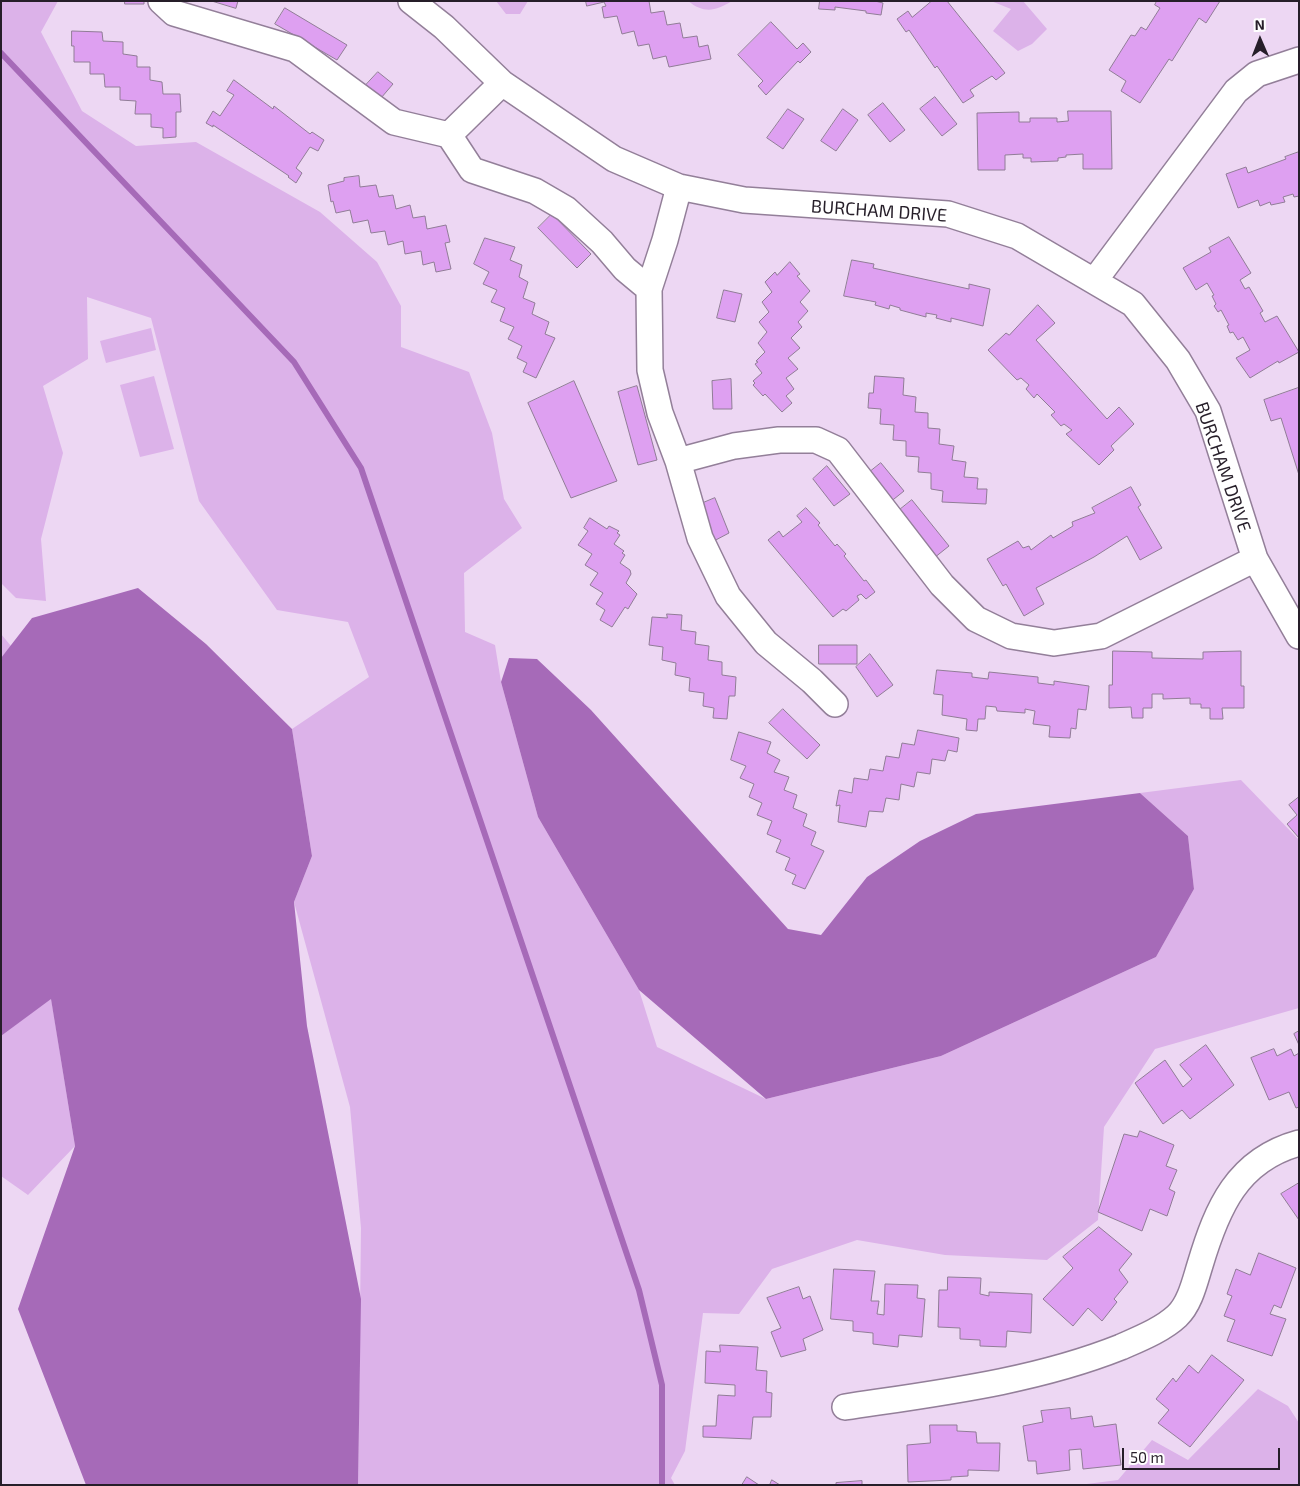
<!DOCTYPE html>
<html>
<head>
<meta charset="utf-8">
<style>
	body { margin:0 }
	#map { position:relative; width:1300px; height:1486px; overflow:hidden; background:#edd7f3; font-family:"Exo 2",sans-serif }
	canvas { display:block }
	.frame { position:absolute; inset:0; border:2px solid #261e29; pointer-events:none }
	.north { position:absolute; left:1235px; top:15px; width:50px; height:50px; -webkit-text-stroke:4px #fff; paint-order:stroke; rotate:359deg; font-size:14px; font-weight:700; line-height:20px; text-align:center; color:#261e29 }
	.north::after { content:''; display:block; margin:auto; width:18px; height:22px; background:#261e29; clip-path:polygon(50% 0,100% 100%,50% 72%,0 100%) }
	.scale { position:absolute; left:1122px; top:1448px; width:158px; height:22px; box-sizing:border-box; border:2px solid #261e29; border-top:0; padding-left:6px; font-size:15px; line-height:18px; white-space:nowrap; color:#261e29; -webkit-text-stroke:4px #fff; paint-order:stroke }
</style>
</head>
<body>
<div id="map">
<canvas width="1300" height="1486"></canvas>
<div class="frame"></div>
<div class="north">N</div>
<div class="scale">50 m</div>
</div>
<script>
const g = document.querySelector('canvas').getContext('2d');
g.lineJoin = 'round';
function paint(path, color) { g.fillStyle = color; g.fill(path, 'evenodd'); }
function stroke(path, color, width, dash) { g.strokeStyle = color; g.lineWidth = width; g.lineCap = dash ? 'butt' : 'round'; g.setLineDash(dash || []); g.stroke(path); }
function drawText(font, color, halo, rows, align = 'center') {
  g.font = font + ' "Exo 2",sans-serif'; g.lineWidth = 4; g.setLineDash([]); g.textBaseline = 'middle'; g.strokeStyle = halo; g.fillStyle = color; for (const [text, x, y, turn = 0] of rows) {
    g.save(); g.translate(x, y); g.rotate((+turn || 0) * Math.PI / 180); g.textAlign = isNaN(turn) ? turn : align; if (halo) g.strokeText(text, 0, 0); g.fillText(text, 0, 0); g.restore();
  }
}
paint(new Path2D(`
	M1,1H58L41,32L82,111L136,146L196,142L320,212L377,262L401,306V347L469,372L492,433L504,499L522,528L464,573L465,632L495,645L501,682L538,817L639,990L657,1047L766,1099L941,1056L1156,957L1194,889L1188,836L1140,793L1241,780L1299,840V1008L1155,1049L1104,1127L1098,1220L1047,1260L945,1255L857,1240L772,1269L739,1314L703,1313L685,1451L671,1478L675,1485H358L361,1228L350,1107L294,902L312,856L292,729L369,677L348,622L277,610L199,501L151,318L87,297L88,359L43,386L63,453L41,539L46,601L16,598L1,583Z
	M496,1H528L520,14H506Z
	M688,1H732C716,11 704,14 688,1Z
	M991,1H1023L1047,29L1032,44L1018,51L993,31L1011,9Z
	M151,328L156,350L106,363L100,341Z
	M154,376L174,449L140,457L120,385Z
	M1,634L11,646L1,658Z
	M51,998L75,1146L28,1195L1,1176V1036Z
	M1258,1389L1288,1406L1299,1423V1485H1079L1118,1480L1152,1440L1188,1460Z`), '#dcb2e9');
paint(new Path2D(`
	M138,588L206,644L292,729L312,856L294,902L307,1026L361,1299L358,1485H86L18,1309L75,1146L51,999L1,1036V658L32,618Z
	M509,658L537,659L591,710L788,929L821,935L867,877L920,841L976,814L1140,793L1188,836L1194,889L1156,957L941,1056L766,1099L639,990L538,817L501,682Z`), '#a66ab8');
stroke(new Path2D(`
	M1,53L294,362L361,468L639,1290L662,1385V1485`), '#a66ab8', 6);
const building = new Path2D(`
	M125,1H144V4H125Z
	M212,1H238L236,8Z
	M586,1H649L651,13L664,11L667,25L680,23L683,38L697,36L699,47L708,45L711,59L669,67L666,56L653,59L649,44L638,46L634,31L622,34L617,16L604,18L602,7L606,6L604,2L587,6Z
	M820,1H875L883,3L881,15L866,13V11L835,7V10L819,9Z
	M932,1H947L1005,73L996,80L992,76L970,90L974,96L963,103L937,66L935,68L909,30L906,32L897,19L908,11L912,17Z
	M1157,1H1220L1206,23L1199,18L1172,61L1169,59L1140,103L1121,91L1126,81L1109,70L1131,35L1135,36L1141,27L1146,30L1160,8L1155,5Z
	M285,8L347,45L337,60L275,24Z
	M771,22L797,49L803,43L811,52L800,63L798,61L766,95L758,86L763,81L738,55Z
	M72,31L102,32L103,41L123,42V54L137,56V67H150V80L162,82L163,94H180L181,112H176V137L163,138V128L151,127V114H135L136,101L120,100V87H105L104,74H90V62H74V46H72Z
	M378,72L393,84L381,98L366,85Z
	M234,80L273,109L274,106L310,134L312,132L324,140L318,151L310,147L296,168L302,173L296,183L288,177L289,176L213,125V127L206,123L213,111L220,116L234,95L227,91Z
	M935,97L957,124L942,136L920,109Z
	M883,103L905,130L890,142L868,115Z
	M788,109L804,119L783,149L767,138Z
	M843,109L858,120L836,151L821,141Z
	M1068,111H1111L1112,169H1083V154L1066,155V157L1058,158V161L1031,162V158H1023V154L1005,155V170H978L977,113L1019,112V122H1030V118H1057V122L1068,121Z
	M1299,152V196L1294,197L1293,194L1283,197L1285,202L1271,205L1270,202L1260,206L1258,200L1238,208L1226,174L1246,167L1248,173L1286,159L1285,157Z
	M359,176L360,187L376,185L379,197L393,195L396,209L410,205L413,218L425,216L427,229L446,225L450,242L445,243L451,269L436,272L434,262L423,265L421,251L405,254L403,241L388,245L385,231L371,233L368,220L353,223L350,210L336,213L333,201L331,202L328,185L344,181V178Z
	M552,214L591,254L577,268L538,228Z
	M1229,237L1251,273L1240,280L1245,289L1249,287L1263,311L1260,313L1265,322L1277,316L1299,352L1279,363L1278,361L1250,378L1236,358L1250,350L1243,337L1238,340L1233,332L1230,333L1227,326L1229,325L1221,310L1218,312L1214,306L1216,304L1212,296L1214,295L1207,283L1196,290L1183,268L1211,252L1209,248Z
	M485,238L515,247L510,260L522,265L519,277L528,282L523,298L535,303L532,314L549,322L545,334L555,338L536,378L523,372L527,363L517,358L522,346L508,339L514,327L500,321L505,308L491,302L497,290L483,284L489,272L474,264Z
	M852,260L874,264L873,268L969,289V284L990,289L983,326L951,318V322L936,318L937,315L926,313V317L900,310V308L890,305L889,309L875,305L876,302L844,296Z
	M790,262L800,274L797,276L810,291L800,302L808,311L798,322L802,327L791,338L800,348L788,358L798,369L786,378L794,389L786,396L792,403L782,412L765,394L763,396L753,385L755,383L753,381L762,373L755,364L758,362L756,361L765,352L758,343L767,332L759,322L769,312L762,302L772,292L765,282L775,272L777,275Z
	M724,290L742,294L735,322L717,318Z
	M1038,305L1055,323L1036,340L1107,419L1119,407L1134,424L1111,446L1114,450L1099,465L1066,434L1072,430L1064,424L1061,426L1051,415L1055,412L1037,394L1034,398L1026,389L1029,385L1021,378L1017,380L988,350L1006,333L1009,335Z
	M875,376L904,378L903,395L916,397L915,412L928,413V428L940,429L939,444L954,446L952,460L966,462L964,477L978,478L977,489H987L986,504L942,502L943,491L931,489V473L918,472L919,457L906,456V441L893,440L894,425L880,424L881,409L868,408L869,393H873Z
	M731,379L732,409H713L712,381Z
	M574,381L617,481L571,498L528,403Z
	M637,386L657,460L638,465L618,392Z
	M1298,388L1299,389V475L1281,418L1271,421L1264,400Z
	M881,463L904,491L889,503L866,475Z
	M827,466L850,494L834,506L813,479Z
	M1131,487L1141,505L1138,507L1162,548L1140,560L1127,536L1094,557L1036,588L1044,604L1024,616L1006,584L1003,586L987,559L1018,541L1023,548L1029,546L1031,550L1051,535L1053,538L1073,526L1072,522L1095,513L1092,508Z
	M715,498L729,533L712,542L696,506Z
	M912,500L949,546L934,558L897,512Z
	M806,508L820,523L818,525L835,546L837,544L846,554L844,556L864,581L866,580L875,592L866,599L861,594L857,596L859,600L846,611L843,609L833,617L768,540L779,531L783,537L802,522L797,516Z
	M590,518L607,529L609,526L619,531L617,533L620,535L614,544L624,551L622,553L625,555L620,563L630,570L631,574L626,583L637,594L628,609L625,607L612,627L600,620L605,610L596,604L603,593L590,585L598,573L585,565L592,554L578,545L588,531L584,528Z
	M667,614L682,615L681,630L696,632L695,644L709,646L708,660L722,662V675L736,677L735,696H729L727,719L713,718L714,708L703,706L704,693L689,691L690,678L675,675L676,663L662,660L663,647L649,645L652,617L667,618Z
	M819,645H857V664H819Z
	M1113,651L1152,652V658L1203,659V652L1241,651V686H1244V708H1222L1223,719H1210V708H1201V704H1190V698L1163,699V694H1152V708H1143V718H1132L1131,707L1109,708V685H1112Z
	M870,654L893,685L877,697L856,667Z
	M937,670L972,673V677L988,679L989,672L1038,677V683L1054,685V681L1089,686L1086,710L1078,709L1076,729L1071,728L1070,738L1049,737L1050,726L1033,724L1035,711L1025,709V713L997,711L996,707L986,706L985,719H978L977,731L966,730L967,719L942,715L943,695L934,694Z
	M783,709L820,745L807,759L769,723Z
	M918,730L959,738L957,752L948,750L945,761L932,759L930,774L917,772L914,787L901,784L899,800L886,798L883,812L869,811L866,827L838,822L840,805L836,806L839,790L852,793L854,778L868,780L870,769L883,771L886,756L899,758L902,743L914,745Z
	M739,732L771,742L767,753L780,760L774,772L789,777L784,790L797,795L793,808L807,814L803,826L816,832L811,845L824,851L805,889L792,884L796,875L785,870L790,858L776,852L781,840L767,834L772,821L757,815L762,803L749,797L754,784L740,778L746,766L731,760Z
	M1299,797V838L1287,824L1297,815L1289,805Z
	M1299,1031V1045L1294,1034Z
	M1206,1045L1234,1085L1190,1119L1182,1110L1163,1124L1135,1083L1165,1060L1183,1087L1192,1079L1180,1065Z
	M1274,1049L1277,1056L1291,1049L1294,1056L1299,1053V1107L1296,1108L1289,1092L1269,1100L1251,1058Z
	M1140,1131L1174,1145L1166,1166L1177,1170L1169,1189L1175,1192L1167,1216L1150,1209L1142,1231L1098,1212L1124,1134L1137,1137Z
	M1299,1183V1220L1281,1194Z
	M1099,1227L1132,1254L1119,1270L1128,1282L1114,1299L1117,1302L1102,1321L1088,1308L1073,1326L1043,1299L1073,1268L1063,1257Z
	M1259,1253L1296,1268L1281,1308L1274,1305L1270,1314L1286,1319L1272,1356L1227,1341L1235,1320L1224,1316L1232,1296L1227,1294L1236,1269L1250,1275Z
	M834,1269L875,1271L871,1301H879L877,1314L884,1315L885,1284L918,1285L917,1298L925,1299L922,1337L899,1335L898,1347L873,1344V1333L853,1331V1321L831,1319Z
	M948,1277L981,1278L980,1294L989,1296V1292L1032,1294L1031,1333L1007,1331L1006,1347L980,1346V1340L960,1339V1328L938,1327L939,1290H947Z
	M799,1287L803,1299L810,1296L823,1330L803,1339L806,1350L781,1357L771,1332L781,1328L767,1298Z
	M720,1345L758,1347L756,1370L767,1371L766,1392L772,1393L771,1417H753L751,1439L703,1437V1426H716L718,1395L735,1396V1385L705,1383L706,1351L720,1352Z
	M1212,1355L1244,1380L1190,1447L1158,1423L1169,1410L1156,1399L1173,1378L1176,1382L1189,1365L1198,1373Z
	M1070,1408L1071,1419L1092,1416L1094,1427L1116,1424L1121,1465L1083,1469L1081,1449L1069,1450L1070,1470L1037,1474L1036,1461H1028L1023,1426L1043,1422L1041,1411Z
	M930,1425H957V1431L976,1432L977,1443H1000L999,1471L968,1470V1476L951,1477V1480L908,1482L907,1445L930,1443Z
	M747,1477L759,1485H742Z
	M772,1480L780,1485H770Z
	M862,1481V1485H836V1483Z`);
paint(building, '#dea0f1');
stroke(building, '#907c96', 1);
const street = new Path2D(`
	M161,1L174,13L295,49L394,122L449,135L472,170L535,191L566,209L602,242L625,269L649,289L650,370L660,413L678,461L734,446L779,440H816L838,450L942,585L976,619L1011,636L1054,643L1101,636L1255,559
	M411,1L444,27L502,83L614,159L679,187L744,200L948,214L1017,236L1133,304L1178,360L1208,411L1255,559L1299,636
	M449,135L502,83
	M1095,280L1236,91L1257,74L1299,60
	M649,289L665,240L679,187
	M678,461L700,538L728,596L766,643L812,681L835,704
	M845,1407C938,1393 1033,1382 1121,1347C1139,1339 1162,1330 1177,1316C1190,1304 1195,1281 1200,1265C1217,1208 1237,1160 1299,1143`);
stroke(street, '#937f99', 28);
stroke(street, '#fff', 25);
drawText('18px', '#261e29', '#fff', [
	["BURCHAM DRIVE",879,211,4],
	["BURCHAM DRIVE",1223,467,71]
]);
</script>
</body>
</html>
